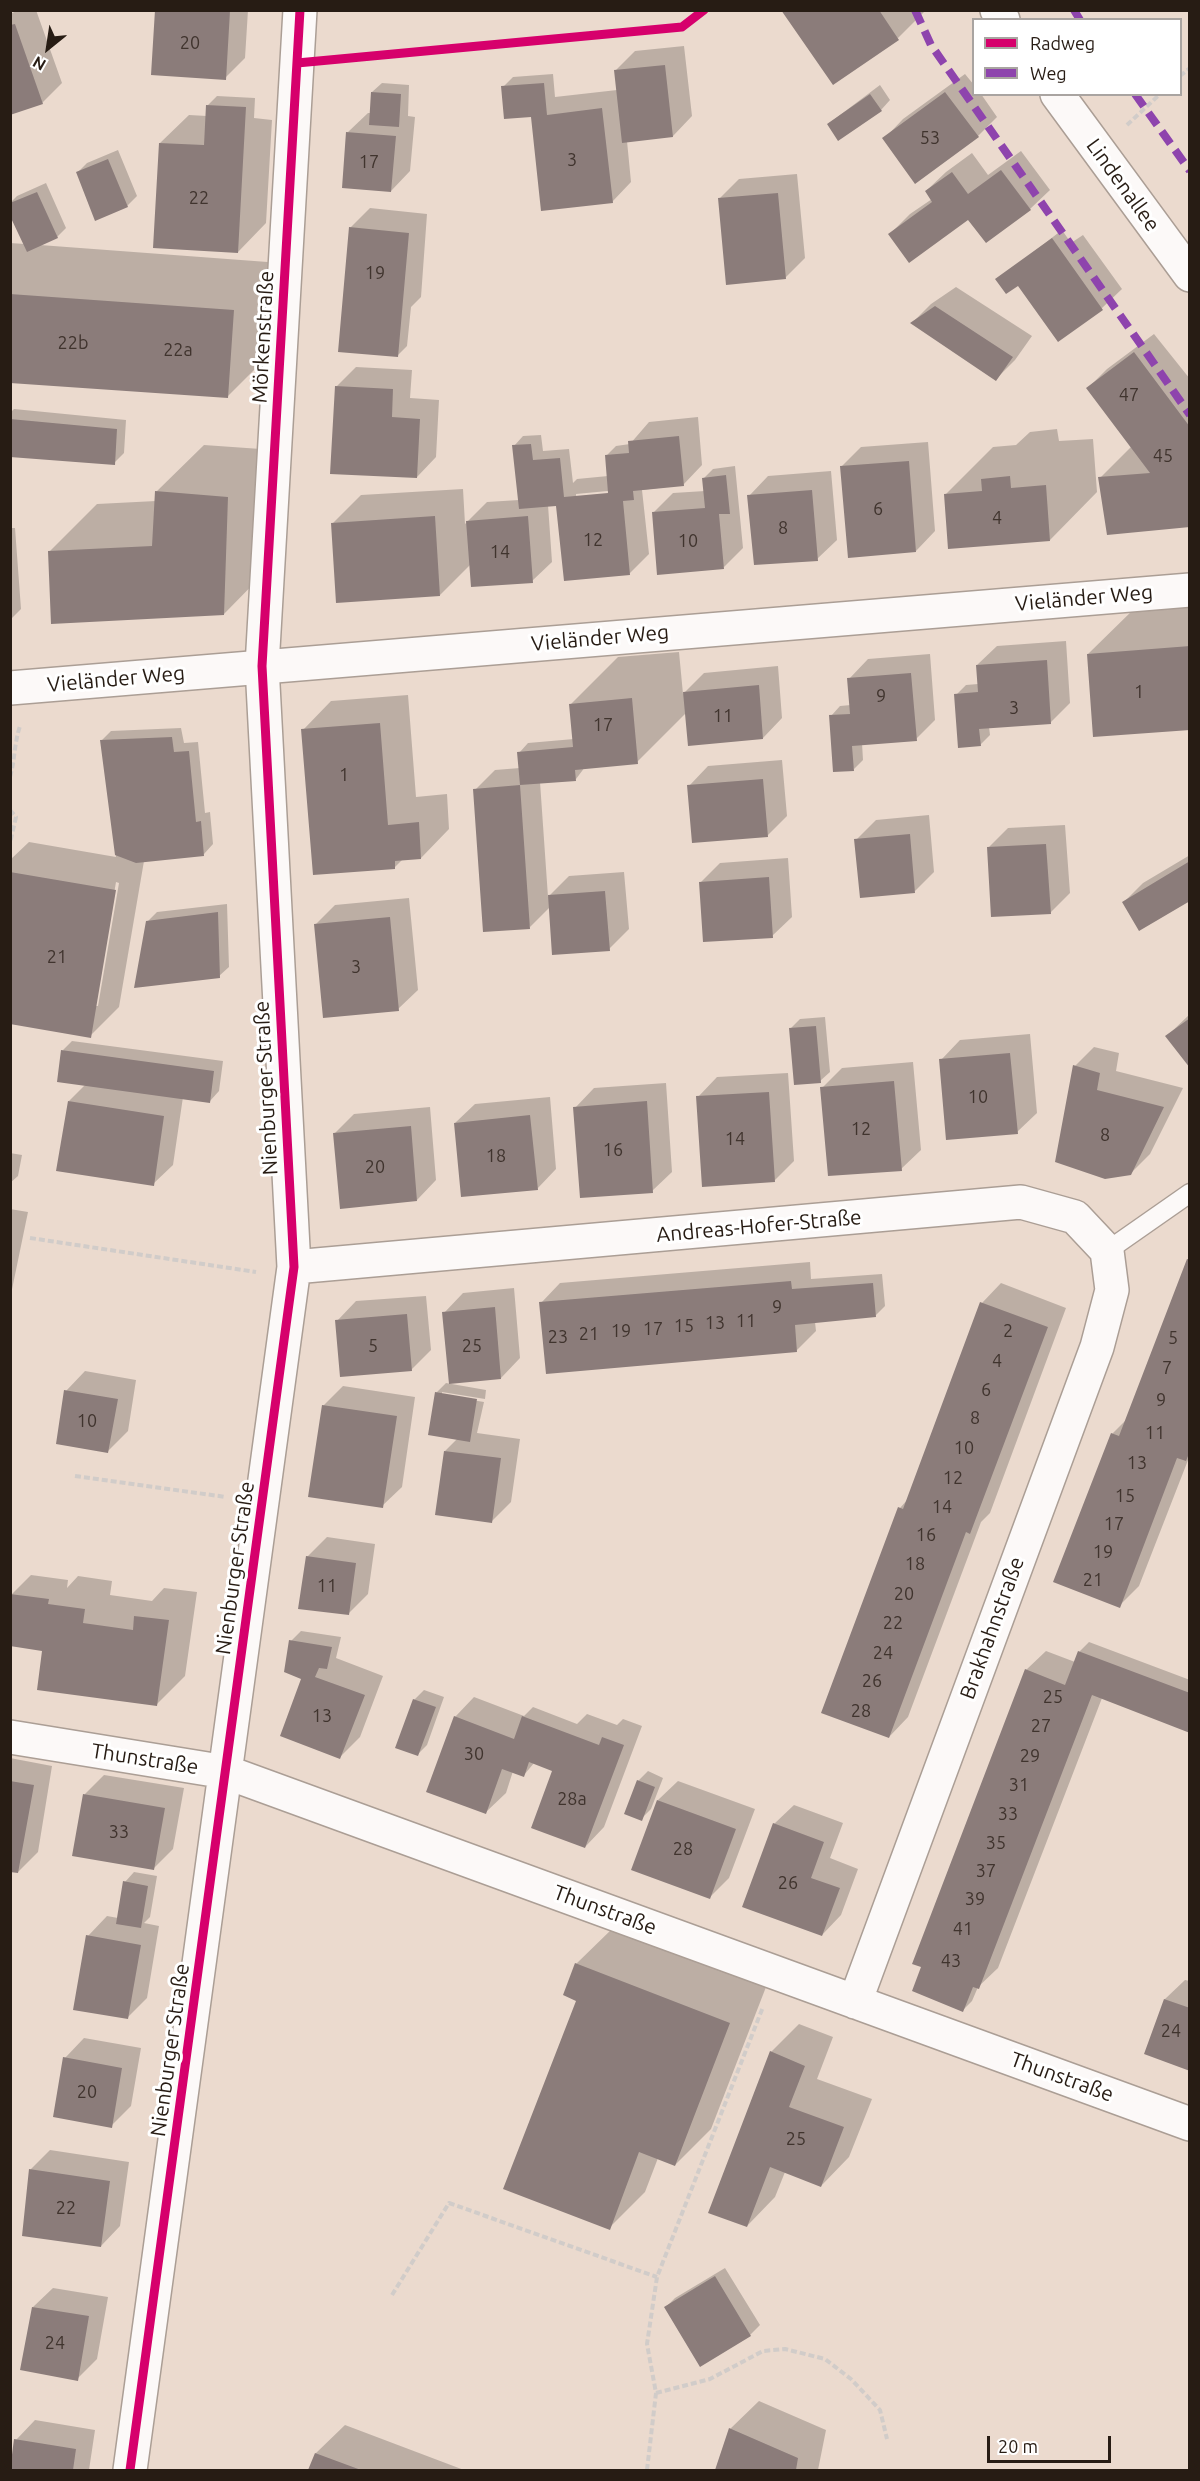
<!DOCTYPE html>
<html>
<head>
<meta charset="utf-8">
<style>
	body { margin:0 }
	#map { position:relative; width:1200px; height:2481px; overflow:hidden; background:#ebdace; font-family:Ubuntu,sans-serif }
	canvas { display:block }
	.frame { position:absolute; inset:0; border:12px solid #271c14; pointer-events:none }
	.legend { position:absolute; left:972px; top:18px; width:210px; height:78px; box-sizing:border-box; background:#fff; border:2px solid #a9a4a1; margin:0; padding:8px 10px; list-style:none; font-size:18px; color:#271c14 }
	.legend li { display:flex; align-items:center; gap:12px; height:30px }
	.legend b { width:30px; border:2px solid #a9a4a1 }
	.north { position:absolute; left:18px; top:18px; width:60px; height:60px; -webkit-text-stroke:4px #fff; paint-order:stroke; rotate:210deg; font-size:16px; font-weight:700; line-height:24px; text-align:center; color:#271c14 }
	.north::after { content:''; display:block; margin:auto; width:21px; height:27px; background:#271c14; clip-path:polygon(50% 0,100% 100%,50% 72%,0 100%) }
	.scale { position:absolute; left:987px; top:2436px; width:124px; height:27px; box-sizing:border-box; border:3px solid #271c14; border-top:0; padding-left:8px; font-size:18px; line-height:21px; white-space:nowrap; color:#271c14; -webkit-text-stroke:4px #fff; paint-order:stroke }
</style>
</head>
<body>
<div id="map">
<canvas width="1200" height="2481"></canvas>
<div class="frame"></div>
<ul class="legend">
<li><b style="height:8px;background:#d6006c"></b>Radweg</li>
<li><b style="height:8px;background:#8e44ad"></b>Weg</li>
</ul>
<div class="north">N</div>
<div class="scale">20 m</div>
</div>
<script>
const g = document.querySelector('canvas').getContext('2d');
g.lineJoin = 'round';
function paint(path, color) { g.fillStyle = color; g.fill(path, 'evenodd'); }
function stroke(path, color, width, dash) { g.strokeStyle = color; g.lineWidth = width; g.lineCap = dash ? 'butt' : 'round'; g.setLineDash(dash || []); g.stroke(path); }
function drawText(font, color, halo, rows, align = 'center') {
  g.font = font + ' Ubuntu,sans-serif'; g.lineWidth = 6; g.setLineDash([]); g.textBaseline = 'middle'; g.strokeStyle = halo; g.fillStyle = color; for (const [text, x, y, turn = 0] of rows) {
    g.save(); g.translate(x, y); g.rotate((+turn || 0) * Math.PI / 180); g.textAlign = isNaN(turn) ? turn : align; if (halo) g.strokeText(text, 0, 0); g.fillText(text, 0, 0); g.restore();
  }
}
paint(new Path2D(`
	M19,10H36L62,83L42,103L10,114V14Z
	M157,10H248L245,58L225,78Z
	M783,10H926L898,38Z
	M684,46L692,116L673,136L627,141L631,182L612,202L503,87L513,77L553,74L555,97L617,90L615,71L635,51Z
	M965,74L974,85V94H981L997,117L978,136L884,139L903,119Z
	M382,83L409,85L408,116L415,117L410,171L391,191L348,132L368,113H371L372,92Z
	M880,85L890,100L881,110L828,124Z
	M217,96L255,98L254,118L272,120L266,223L238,252L160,143L189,115L207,116L208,105Z
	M118,150L137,196L127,206L77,173L87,163Z
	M1021,151L1050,190L1030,209L986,241L969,218L890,234L910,214L932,199L926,191L946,172L972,153L988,175Z
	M797,174L805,258L785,278L719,199L739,179Z
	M46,183L66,228L57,237L40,245L281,263L275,349L227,397L10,381V243L25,244L10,212V203L17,196Z
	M370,208L427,214L421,297L411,307L407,346L398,355L350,228Z
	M1062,230L1071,243L1083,235L1122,289L1102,308L1059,339L1018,284L997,280Z
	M956,287L1032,336L1015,360L996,379L912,323L931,304Z
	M1154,334L1190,379V526L1100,478L1132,446L1088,388L1107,369Z
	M356,367L412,370L410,398L439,400L436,457L417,477L336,387Z
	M14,409L126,420L124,453L114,463L10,456V413Z
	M698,417L702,465L683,485L642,490L649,554L629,574L558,504L548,505L552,562L532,581L471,564L440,595L332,524L361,495L463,489L465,524L487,502L519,500L514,446L523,436L541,435L543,451L569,449L573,483L577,479L608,476L607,455L616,446L630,444L649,422ZM629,489V492L576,497V494Z
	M1057,429L1059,441L1093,439L1097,492L1050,540L945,495L993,447L1016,445L1030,432Z
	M928,442L935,531L916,551L841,467L861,447Z
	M204,445L275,450L271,566L224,614L49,552L97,504L156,501V492Z
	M735,466L743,548L724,567L653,513L673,493L705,491L704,478L713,469Z
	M831,471L837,540L817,559L749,496L768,476Z
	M10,528H15L21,609L10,620Z
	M1190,603V728L1088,654L1136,607Z
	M1066,641L1070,703L1050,723L989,727L990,735L980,745L956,695L966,685L978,684L977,665L997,646Z
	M679,652L683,694L704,673L778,666L782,718L763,738L686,713L637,762L585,767L576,779L540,782L548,897L569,876L624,872L629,929L609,949L550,907L530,927L475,790L495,770L520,768L519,753L528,743L574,739L570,705L618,657Z
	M930,654L935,720L916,739L862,743L863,760L854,769L831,716L840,706L851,705L849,679L868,659Z
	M408,695L416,797L447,794L449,829L421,858L403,859L395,867L303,730L331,701Z
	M181,728L184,743L198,742L205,813L210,812L213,844L204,854L144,861L119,1007L90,1036L10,1022V860L29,842L116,857L101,741L111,731ZM116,882L119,883L98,1006H95Z
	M782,760L787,816L767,836L689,786L708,766Z
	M929,815L934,872L915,891L856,840L876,820Z
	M1065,825L1070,893L1050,913L988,848L1008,828Z
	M1190,855V899L1124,902L1143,883Z
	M788,858L792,917L772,936L700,883L720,863Z
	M409,898L418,990L398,1009L315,925L335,905Z
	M227,904L229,967L219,976L147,922L157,912Z
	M1190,1014V1066L1167,1036Z
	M825,1017L830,1072L820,1081L790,1029L800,1019Z
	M1030,1034L1037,1113L1017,1132L941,1060L960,1040Z
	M72,1041L223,1061L219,1091L210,1101L183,1097L173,1165L153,1184L69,1101L86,1084L63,1050Z
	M1094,1047L1119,1053L1116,1071L1183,1088L1150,1154L1130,1174L1075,1066Z
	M913,1062L921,1150L901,1169L822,1088L842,1068Z
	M788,1073L794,1161L774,1181L698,1097L717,1077Z
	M666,1083L672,1172L652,1191L575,1108L594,1088Z
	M550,1097L556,1169L537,1189L455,1123L475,1104Z
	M430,1107L436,1180L417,1200L335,1133L354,1114Z
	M10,1153L22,1155L18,1176L10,1183Z
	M10,1209L28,1212L10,1299Z
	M1190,1258V1455L1139,1586L1119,1606L1112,1434L1128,1418Z
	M810,1262L811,1279L882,1274L885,1306L875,1316L815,1322L816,1331L796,1351L541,1303L560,1283Z
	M1001,1283L1066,1308L990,1513L981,1522L908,1717L889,1737L900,1508L908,1499L982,1303Z
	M514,1288L520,1358L501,1378L444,1313L463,1293Z
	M426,1296L431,1350L411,1370L337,1321L356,1301Z
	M85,1371L136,1380L128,1431L108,1451L66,1391Z
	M446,1383L486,1390L485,1399L442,1392V1395L484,1402L477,1433L520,1439L511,1502L491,1522L445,1451L458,1438L436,1393Z
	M343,1386L415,1397L402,1487L382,1506L323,1406Z
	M327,1537L375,1544L368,1594L348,1614L307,1557Z
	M31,1575L68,1580L67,1588L78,1576L112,1581L110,1595L152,1601L164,1588L197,1592L185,1676L157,1704L44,1650L12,1594Z
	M301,1631L341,1637L336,1658L383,1676L360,1737L340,1757L303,1678L291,1641Z
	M1089,1642L1190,1680V1731L1102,1698L998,1968L978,1987L972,2001L963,2010L1026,1670L1046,1651L1075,1662L1080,1651Z
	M424,1690L444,1697L427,1745L418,1754L414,1700Z
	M474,1697L524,1716L533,1707L577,1724L587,1714L617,1725L623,1719L642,1726L604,1827L585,1847L554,1770L534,1763L524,1775L513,1771L506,1793L486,1812L455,1717Z
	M10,1758L52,1766L38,1852L18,1872L10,1871Z
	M648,1771L663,1778L651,1809L641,1819L638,1781Z
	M104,1775L184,1788L173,1849L153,1869L74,1855L85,1794Z
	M678,1781L755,1809L729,1878L710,1897L658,1800Z
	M794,1805L843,1823L830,1858L858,1869L841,1915L822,1935L774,1824Z
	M134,1872L157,1876L150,1917L144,1923L159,1926L147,1998L127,2018L88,1936L107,1916L118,1918L125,1882Z
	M613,1928L766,1987L711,2129L675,2165L658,2158L645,2192L609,2228L578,2000L576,1964Z
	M1185,1980L1190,1981V2069L1146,2053L1165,1999Z
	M799,2024L833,2037L817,2079L872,2099L849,2157L821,2186L785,2172L775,2197L747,2226L771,2052Z
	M84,2038L141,2048L131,2106L111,2126L65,2058Z
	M50,2150L129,2162L120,2226L101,2246L23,2234L31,2169Z
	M725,2268L760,2325L750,2335L701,2365L666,2307L675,2298Z
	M53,2288L108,2297L97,2359L77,2379L33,2307Z
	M759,2401L826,2430L818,2470H716L730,2429Z
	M35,2420L95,2430L89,2470H11L16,2440Z
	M345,2425L464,2470H310L316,2453Z`), '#0003');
paint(new Path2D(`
	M155,10L230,11L226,80L151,75Z
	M781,10H879L899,40L833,85Z
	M15,24L43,104L10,115V25Z
	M665,65L673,137L622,143L614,70Z
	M544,83L547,115L602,108L613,203L541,211L531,117L504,119L501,86Z
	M371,92L401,94L399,127L369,125Z
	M945,92L979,137L915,184L882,138Z
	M870,94L882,111L838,141L827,124Z
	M206,105L246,107L238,253L153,248L159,143L204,145Z
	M346,132L396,136L391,192L342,188Z
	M108,159L128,207L95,221L76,172Z
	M1001,170L1031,210L986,243L968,220L909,263L888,234L932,202L925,191L952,172L968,194Z
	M37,192L58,238L27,252L10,216V203Z
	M778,193L786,279L726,285L718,198Z
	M349,227L409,233L398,357L338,352Z
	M1052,238L1103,310L1058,342L1018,286L1006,294L995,279Z
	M10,294L234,310L228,398L10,383Z
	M935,306L1013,357L996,381L910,323Z
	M1134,352L1190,427V527L1107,535L1098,477L1150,473L1086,388Z
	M335,386L393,389L392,417L420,419L417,478L330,474Z
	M10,419L117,429L115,465L10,457Z
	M679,436L684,486L633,491L634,500L623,501L630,575L564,581L556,506L519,509L512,445L531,444L533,460L560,458L564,497L608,493L605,455L629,453L628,441Z
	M909,461L916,552L848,558L840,466Z
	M726,475L730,514H719L724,569L657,575L652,512L705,508L702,478Z
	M1010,476L1011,488L1046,485L1050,541L948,549L944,494L982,491L981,479Z
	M812,490L818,561L754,565L747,495Z
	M155,491L228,497L224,615L51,624L48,551L152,546Z
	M435,516L440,596L336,603L331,523Z
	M528,516L533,583L471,587L466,521Z
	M1190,646V730L1093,737L1087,654Z
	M1047,660L1051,724L979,729L981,746L958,748L954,694L978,692L976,665Z
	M911,673L917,741L852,746L854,771L833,772L829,715L850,714L847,678Z
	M759,685L763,739L688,746L683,692Z
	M632,698L638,764L575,770L576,781L520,785L517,752L573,747L569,704Z
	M380,723L388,825L419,822L421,859L395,861V869L313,875L301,729Z
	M172,737L174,752L189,751L196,822L201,821L204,856L136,863L115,855L100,740Z
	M763,779L768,837L692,843L687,785Z
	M520,785L530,929L483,932L473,789Z
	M910,834L915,893L860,898L854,839Z
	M1046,844L1051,914L991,917L987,847Z
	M1190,861V901L1139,931L1122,902Z
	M10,872L116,890L91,1038L10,1024Z
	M769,877L773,938L703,942L699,882Z
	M605,891L610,951L552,955L548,895Z
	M218,912L220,978L134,988L146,921Z
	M390,917L399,1011L323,1018L314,924Z
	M1190,1018V1068L1165,1036Z
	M816,1026L821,1083L794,1085L789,1028Z
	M61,1050L214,1071L210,1103L57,1082Z
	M1010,1053L1018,1134L946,1140L939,1059Z
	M1073,1065L1100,1073L1097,1090L1164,1107L1131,1175L1105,1179L1055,1162Z
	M894,1081L902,1171L828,1176L820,1087Z
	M769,1092L775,1182L702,1187L696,1096Z
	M68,1101L164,1116L154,1186L56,1171Z
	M647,1101L653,1193L580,1198L573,1107Z
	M530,1115L538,1190L461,1197L454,1123Z
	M411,1126L417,1201L340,1209L333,1133Z
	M1187,1259L1190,1260V1451L1186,1461L1177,1458L1120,1608L1053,1582L1111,1433L1119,1436Z
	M791,1281L792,1289L873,1283L876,1317L795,1325L797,1352L546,1374L539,1302Z
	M980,1302L1048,1327L970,1534L966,1532L889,1738L821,1713L898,1507L903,1509Z
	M495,1307L501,1379L449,1384L442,1312Z
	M407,1314L412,1371L340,1377L335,1320Z
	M64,1390L118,1399L108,1453L56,1444Z
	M435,1392L477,1399L470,1442L428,1435Z
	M322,1405L397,1416L383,1508L308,1497Z
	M444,1451L501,1458L492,1523L435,1515Z
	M306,1556L356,1563L349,1615L298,1609Z
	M10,1594L49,1599L48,1604L85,1609L83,1623L133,1630L134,1616L169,1620L157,1706L37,1690L42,1651L10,1646Z
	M289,1640L332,1647L327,1669L319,1668L315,1677L365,1695L340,1759L280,1736L301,1679L284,1672Z
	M1078,1651L1190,1693V1733L1092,1695L979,1989L973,1987L963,2012L912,1991L921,1967L912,1964L1025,1669L1065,1685Z
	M413,1699L436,1707L418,1756L395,1748Z
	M454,1716L514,1739L522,1716L599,1745L602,1737L624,1745L585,1848L531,1828L552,1771L529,1762L524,1777L502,1769L486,1814L426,1792Z
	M637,1780L655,1787L642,1821L624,1814Z
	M10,1781L34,1785L18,1873L10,1872Z
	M83,1794L165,1808L154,1870L72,1856Z
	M657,1800L736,1829L710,1899L631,1870Z
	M773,1823L824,1842L811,1878L840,1888L822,1936L742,1907Z
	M123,1881L148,1886L141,1928L116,1924Z
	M86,1935L141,1945L128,2019L73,2010Z
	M575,1963L730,2023L675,2166L639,2152L610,2230L503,2189L576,2001L563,1995Z
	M1164,1999L1190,2008V2071L1144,2054Z
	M770,2051L805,2066L789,2107L844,2127L821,2187L770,2167L747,2227L708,2213Z
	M63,2057L122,2068L112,2128L53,2117Z
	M29,2169L110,2181L101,2247L22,2236Z
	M715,2276L751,2336L700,2367L664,2307Z
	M32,2307L89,2316L78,2381L20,2370Z
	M729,2428L798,2458L796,2470H715Z
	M14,2439L76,2449L73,2470H10Z
	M315,2453L361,2470H308Z`), '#8b7c7a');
const lane = new Path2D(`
	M1107,1251L1190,1193`);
const street = new Path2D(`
	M997,10L1003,20
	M1057,94L1190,275
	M294,1267L1021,1202L1075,1217L1107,1251L1112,1290L1097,1347L855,2002
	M10,1737L226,1772L1190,2124
	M130,2470L294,1267L262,666L300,10`);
const secondary = new Path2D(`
	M10,688L1190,590`);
stroke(lane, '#ab9e95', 21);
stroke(street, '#ab9e95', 36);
stroke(secondary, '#ab9e95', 36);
stroke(new Path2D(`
	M1180,76L1190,68
	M1127,125L1160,94
	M10,777C15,760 14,744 20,726
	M10,810L16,817L10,843
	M30,1238L256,1272
	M75,1476L226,1497
	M392,2295L449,2203L657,2277
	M656,2393L710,2379L763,2351L785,2349L825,2359L851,2379L880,2410L887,2439
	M647,2470L656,2393L647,2344L657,2277L763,2007`), '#d1ccc9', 4, [6, 3]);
stroke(lane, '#fcf9f8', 18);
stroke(street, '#fcf9f8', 33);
stroke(secondary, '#fcf9f8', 33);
stroke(new Path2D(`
	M915,10L931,45L1190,415
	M1074,10L1080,20
	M1135,94L1190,171`), '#8e44ad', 8, [15, 8]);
stroke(new Path2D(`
	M297,63L682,27L704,10
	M130,2470L294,1267L262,666L300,10`), '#d6006c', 9);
drawText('18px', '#40342e', null, [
	["20",190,43],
	["53",930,138],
	["3",572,160],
	["17",369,162],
	["22",199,198],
	["19",375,273],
	["22b",73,343],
	["22a",178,350],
	["47",1129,395],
	["45",1163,456],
	["6",878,509],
	["4",997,518],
	["8",783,528],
	["12",593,540],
	["10",688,541],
	["14",500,552],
	["1",1139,692],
	["9",881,696],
	["3",1014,708],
	["11",723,716],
	["17",603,725],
	["1",344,775],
	["21",57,957],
	["3",356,967],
	["10",978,1097],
	["12",861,1129],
	["8",1105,1135],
	["14",735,1139],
	["16",613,1150],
	["18",496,1156],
	["20",375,1167],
	["9",777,1307],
	["11",746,1321],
	["13",715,1323],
	["15",684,1326],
	["17",653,1329],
	["19",621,1331],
	["2",1008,1331],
	["21",589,1334],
	["23",558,1337],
	["5",1173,1338],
	["5",373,1346],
	["25",472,1346],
	["4",997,1361],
	["7",1167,1368],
	["6",986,1390],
	["9",1161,1400],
	["8",975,1418],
	["10",87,1421],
	["11",1155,1433],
	["10",964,1448],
	["13",1137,1463],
	["12",953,1478],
	["15",1125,1496],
	["14",942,1507],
	["17",1114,1524],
	["16",926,1535],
	["19",1103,1552],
	["18",915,1564],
	["21",1093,1580],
	["11",327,1586],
	["20",904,1594],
	["22",893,1623],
	["24",883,1653],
	["26",872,1681],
	["25",1053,1697],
	["28",861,1711],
	["13",322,1716],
	["27",1041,1726],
	["30",474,1754],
	["29",1030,1756],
	["31",1019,1785],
	["28a",572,1799],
	["33",1008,1814],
	["33",119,1832],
	["35",996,1843],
	["28",683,1849],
	["37",986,1871],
	["26",788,1883],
	["39",975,1899],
	["41",963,1929],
	["43",951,1961],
	["24",1171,2031],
	["20",87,2092],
	["25",796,2139],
	["22",66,2208],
	["24",55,2343]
]);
drawText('21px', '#271c14', '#fff', [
	["Lindenallee",1123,185,54],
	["Mörkenstraße",263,337,-87],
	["Vieländer Weg",1084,598,-5],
	["Vieländer Weg",600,638,-5],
	["Vieländer Weg",116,679,-5],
	["Nienburger Straße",266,1088,-93],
	["Andreas-Hofer-Straße",759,1226,-5],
	["Nienburger Straße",235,1568,-82],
	["Brakhahnstraße",992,1628,-70],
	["Thunstraße",145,1759,9],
	["Thunstraße",605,1910,20],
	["Nienburger Straße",170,2050,-82],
	["Thunstraße",1062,2077,20]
]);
</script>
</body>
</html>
